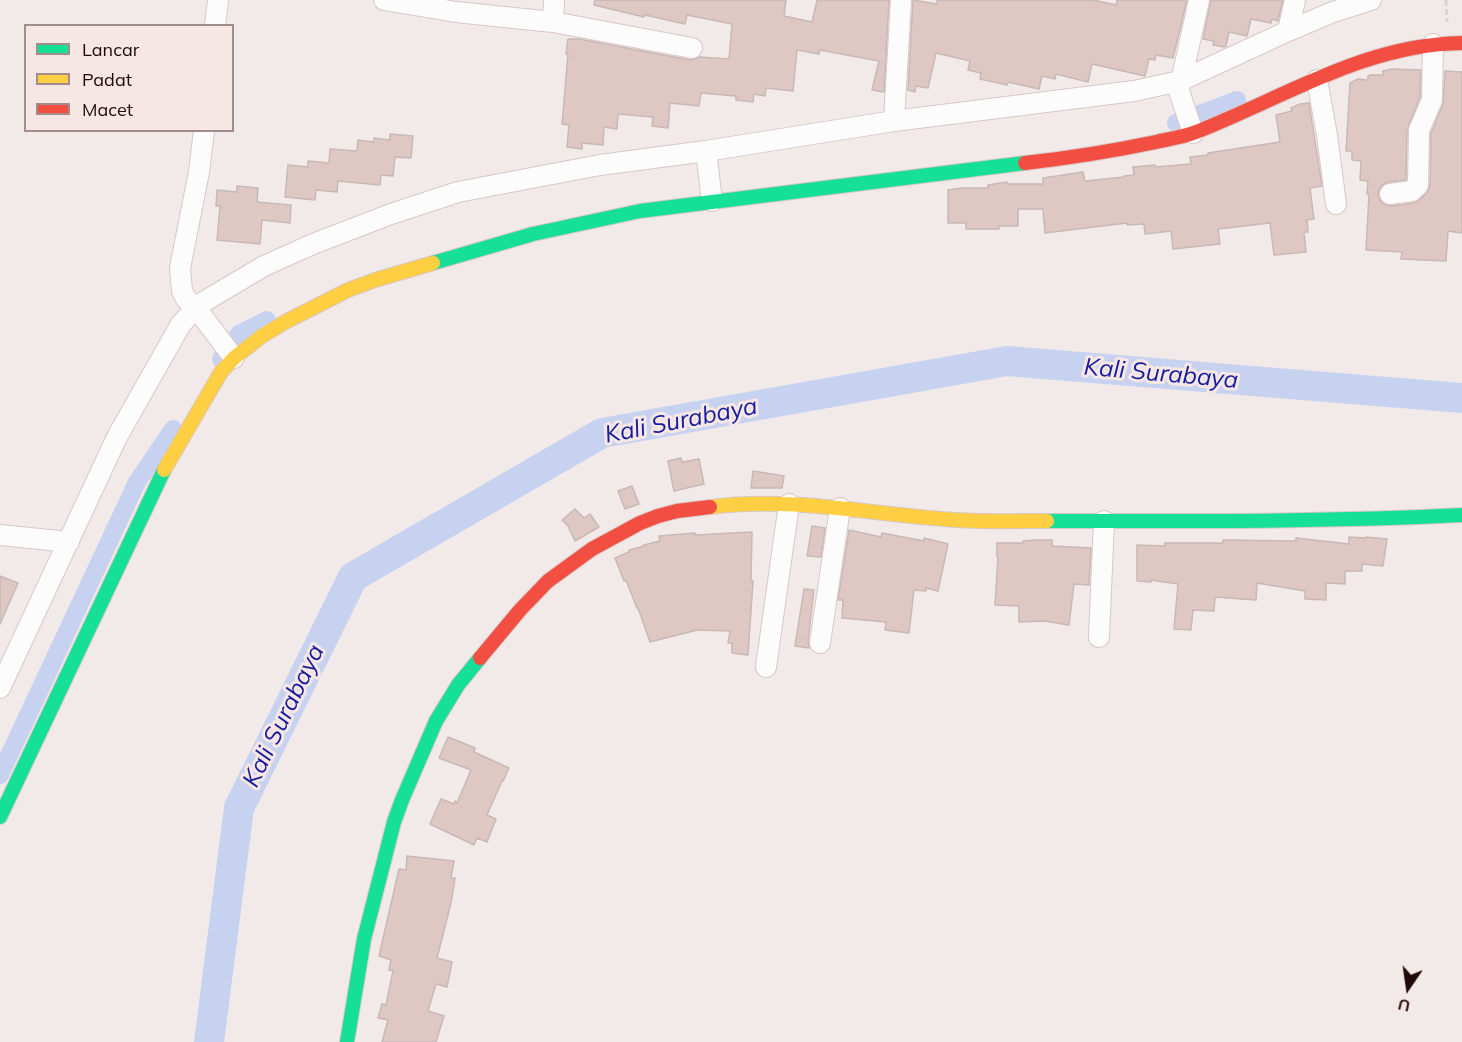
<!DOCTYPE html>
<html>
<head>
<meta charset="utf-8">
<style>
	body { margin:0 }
	#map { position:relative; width:1462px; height:1042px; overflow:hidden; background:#f2eae9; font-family:Mulish,sans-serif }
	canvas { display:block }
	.legend { position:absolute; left:24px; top:24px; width:210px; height:108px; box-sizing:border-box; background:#f6e7e5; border:2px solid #a18e8c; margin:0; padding:8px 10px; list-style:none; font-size:18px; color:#210907 }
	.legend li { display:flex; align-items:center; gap:12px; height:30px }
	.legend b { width:30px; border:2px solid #a18e8c }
	.north { position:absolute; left:1378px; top:958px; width:60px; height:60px; -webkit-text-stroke:4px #f6e7e5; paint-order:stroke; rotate:193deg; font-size:16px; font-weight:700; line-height:24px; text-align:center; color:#210907 }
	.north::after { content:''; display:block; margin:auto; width:21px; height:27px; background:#210907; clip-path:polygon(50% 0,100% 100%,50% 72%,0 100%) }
</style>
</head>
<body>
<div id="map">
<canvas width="1462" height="1042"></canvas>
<ul class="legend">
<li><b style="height:8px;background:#16e098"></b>Lancar</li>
<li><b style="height:8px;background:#ffcf43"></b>Padat</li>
<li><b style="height:8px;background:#f24e42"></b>Macet</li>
</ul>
<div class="north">U</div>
</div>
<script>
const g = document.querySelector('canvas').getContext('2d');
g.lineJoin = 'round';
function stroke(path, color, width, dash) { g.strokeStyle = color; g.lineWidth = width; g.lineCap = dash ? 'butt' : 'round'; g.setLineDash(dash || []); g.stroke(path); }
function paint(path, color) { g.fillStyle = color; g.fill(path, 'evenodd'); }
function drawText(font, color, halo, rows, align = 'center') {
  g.font = font + ' Mulish,sans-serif'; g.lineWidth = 6; g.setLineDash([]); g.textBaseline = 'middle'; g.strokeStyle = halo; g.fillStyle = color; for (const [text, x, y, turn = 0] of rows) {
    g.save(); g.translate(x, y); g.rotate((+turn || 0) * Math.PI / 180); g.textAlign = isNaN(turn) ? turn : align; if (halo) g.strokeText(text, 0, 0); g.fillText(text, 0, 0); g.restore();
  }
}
stroke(new Path2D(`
	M1176,123L1237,100
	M221,359L239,334L267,320
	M0,775L137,482L173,429`), '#c7d2f1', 18);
stroke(new Path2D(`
	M209,1042L239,808L353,577L602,433L1007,361L1462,398`), '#c7d2f1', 30);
const building = new Path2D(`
	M595,0H786L784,16L812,22L817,0H889L884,92L872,90L879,61L820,50L819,54L797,50L793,91L766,88L765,96L754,94L753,102L736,100V96L701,93L699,106L670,103L668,128L652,126L653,117L618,114L617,129L604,127L603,145L582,143V149L567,147L569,125L562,124L568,54H566L568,39H579L690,60L695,59L700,57L729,59L732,24L687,15L685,24L645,15L644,17L594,5Z
	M913,0L937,4V0H1093L1116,5L1117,0H1187L1173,58L1156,55L1155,60L1149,59L1145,76L1092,64L1088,82L1056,74L1055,79L1042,76L1039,89L1008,82L1007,85L980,79L981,73L968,70L970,61L936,53L928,88L916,86L915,92L908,90Z
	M1211,0H1283L1278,21L1272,19L1271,23L1251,19L1247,36L1229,32L1226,46L1224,47L1213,45L1214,41L1203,39Z
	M1392,69L1421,70L1420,97L1407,130L1406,180L1388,182L1382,185L1379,190L1378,196L1381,202L1386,205L1391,206L1414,203L1420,199L1427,193L1430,185L1431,133L1443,104L1445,71L1462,72V233L1448,231L1446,261L1401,259L1402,252L1366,250L1369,195L1367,194L1368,181L1360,180L1361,161L1352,160V151H1346L1350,83L1358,79L1368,80V76L1371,75H1383V71Z
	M1309,103L1322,186L1310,188L1314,219L1307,220L1308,232H1304L1306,252L1274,255L1270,223L1218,229L1220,244L1173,249L1171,231L1145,234L1144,224L1127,225V223L1045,233L1043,209H1018V226H999V229H966V223H948V190L963,188H988V185L1007,182V184H1043V178L1083,172L1085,181L1124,177V176L1134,175L1133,167L1155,165V167L1191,164L1190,157L1208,155V153L1280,142L1276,115L1292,111L1291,108L1300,104Z
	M390,134L413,136L411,158L395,157L393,176L381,175L380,185L338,181L337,192L316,190L315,200L285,197L288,165L308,167V161L329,163L330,149L357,151L358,140L374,142V138L390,140Z
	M237,186L258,188L257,202L291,205L290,223L262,220L260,244L217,240L220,206H216L217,190L237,192Z
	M681,458L682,462L699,459L704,484L674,491L668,461Z
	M753,471L784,476L782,488H751Z
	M632,486L639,504L625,509L618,491Z
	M575,509L584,518L590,514L599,527L575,541L568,526L562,520Z
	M812,526L825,528L821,557L807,556Z
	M849,530L881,537L882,533L924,541V538L948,544L938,591L926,588V591L914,590L909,633L885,630L886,622L842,618L843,600H838Z
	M752,532L751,581H753L748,655L732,653V643H728L730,631L697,630L650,642L638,608H637L626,580L624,581L615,558L629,552V550L644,546V545L660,541L659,536L695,533V535Z
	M1349,537L1366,538V537L1387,539L1383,566L1362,564V571H1345V584L1326,583V600L1305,599V591L1257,583L1256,600L1215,597L1214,611L1193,610L1191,630L1174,629L1178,584L1151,580V582L1137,581V545L1165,546V543H1223V540L1296,541V538L1349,544Z
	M1037,540H1052V546L1091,548L1089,585L1074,584L1069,625L1044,621L1019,622V606L995,605L998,557H997V543H1023V541Z
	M0,576L18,583L0,624Z
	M804,589L814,590L808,641L809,648L795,646Z
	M448,737L475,748L474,752L509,768L503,781H502L487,815L496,819L487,842L477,838L474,845L430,824L441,799L454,804L455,801L457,803L471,770L439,758Z
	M407,856L454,861L451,878H455L451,903L437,958L452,962L447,987L436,984L428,1011L444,1016L436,1042H382L388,1020L378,1018L382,1004L386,1005L393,971L389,970L391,960L379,956L399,869L406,870Z`);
paint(building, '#dfc7c4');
stroke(building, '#c8b8b6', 1.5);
const street = new Path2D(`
	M384,0L456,12L553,22L692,48
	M553,22L554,0
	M215,26L218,0
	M1288,31L1295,0
	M1317,80L1327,135L1336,204
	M894,121L901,0
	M204,130L199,172L180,268L182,291L186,299L196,308L234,358
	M1193,133L1179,91L1199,0
	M706,151L712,201
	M1390,194L1412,191L1418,185L1419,130L1432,100L1433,44
	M0,535L69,542
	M1099,637L1104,521
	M820,643L840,508
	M766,667L789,504
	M0,688L117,437L181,324L196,308L205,301L264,266L313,244L391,214L458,192L600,165L706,151L894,121L1134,91L1180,81L1288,31L1333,12L1371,0`);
const fast = new Path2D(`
	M433,263L533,234L640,211L1025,163
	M1047,521C1185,521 1324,522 1462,515
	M0,817L164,470
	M347,1042L364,939L394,822L402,800L436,721L458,685L480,658`);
const slow = new Path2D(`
	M164,470L221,372L234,358L262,336L285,322L348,290L375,280L433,263
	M710,507C792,496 874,515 956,520C986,522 1017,521 1047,521`);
const jam = new Path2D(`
	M1025,163C1069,158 1113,151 1156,142C1169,139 1183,137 1196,132C1283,98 1366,44 1462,43
	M480,658L520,610L548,581L592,549L640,523L658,516L677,511L710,507`);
stroke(street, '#d9c7c5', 22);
stroke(fast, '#d9c7c5', 16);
stroke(slow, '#d9c7c5', 16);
stroke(jam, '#d9c7c5', 16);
stroke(new Path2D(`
	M1446,0L1447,22`), '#d8d6d5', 3, [6, 3]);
stroke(street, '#fdfcfc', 20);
stroke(fast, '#16e098', 14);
stroke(slow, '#ffcf43', 14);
stroke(jam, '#f24e42', 14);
drawText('italic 24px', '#161e9d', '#f6e7e5', [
	["Kali Surabaya",1161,374,5],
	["Kali Surabaya",681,421,-11],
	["Kali Surabaya",284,716,-64]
]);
</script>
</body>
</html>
